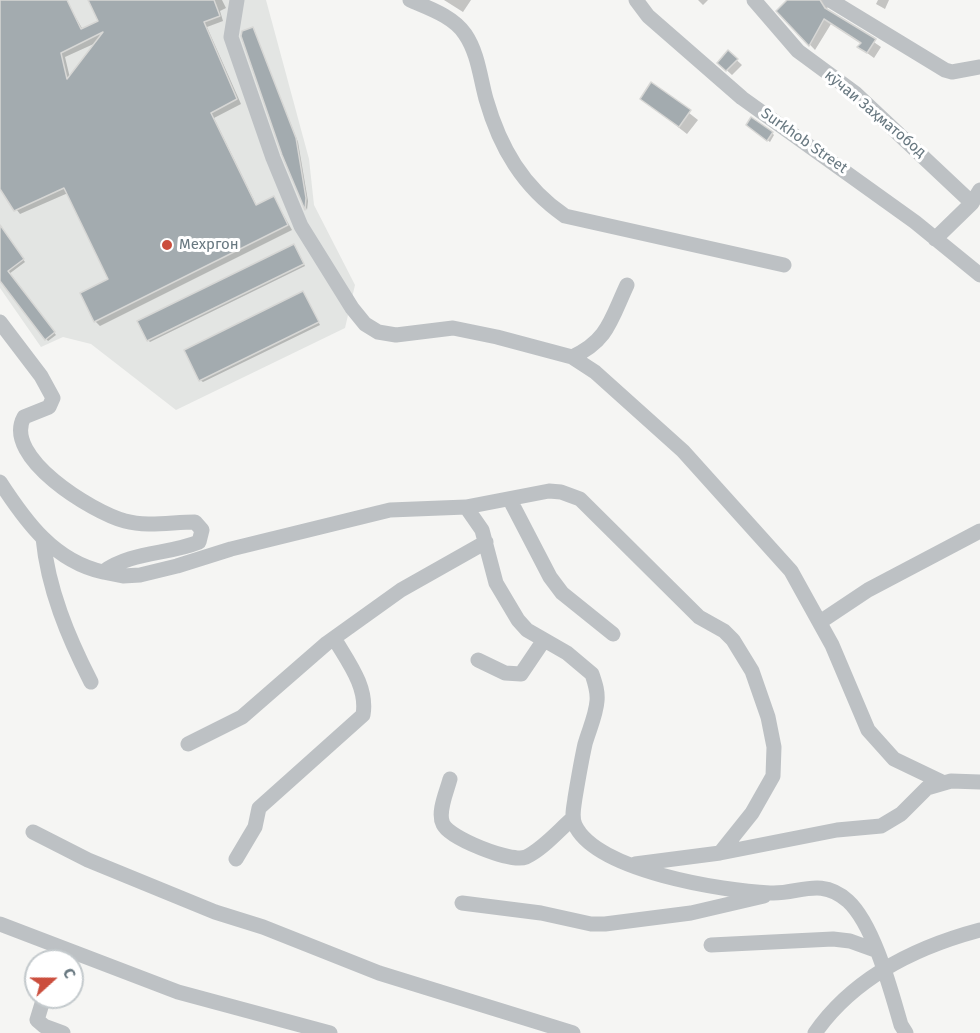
<!DOCTYPE html>
<html>
<head>
<meta charset="utf-8">
<style>
	body { margin:0 }
	#map { position:relative; width:980px; height:1033px; overflow:hidden; background:#f5f5f3; font-family:"Fira Sans",sans-serif }
	canvas { display:block }
	.north { position:absolute; left:24px; top:949px; width:60px; height:60px; box-sizing:border-box; background:#fff; border:2px solid #c3c9cc; border-radius:50%; rotate:69deg; font-size:16px; font-weight:700; line-height:24px; text-align:center; color:#687880 }
	.north::after { content:''; display:block; margin:auto; width:21px; height:27px; background:#cb4e3d; clip-path:polygon(50% 0,100% 100%,50% 72%,0 100%) }
</style>
</head>
<body>
<div id="map">
<canvas width="980" height="1033"></canvas>
<div class="north">С</div>
</div>
<script>
const g = document.querySelector('canvas').getContext('2d');
g.lineJoin = 'round';
function paint(path, color) { g.fillStyle = color; g.fill(path, 'evenodd'); }
function stroke(path, color, width, dash) { g.strokeStyle = color; g.lineWidth = width; g.lineCap = dash ? 'butt' : 'round'; g.setLineDash(dash || []); g.stroke(path); }
function drawText(font, color, halo, rows, align = 'center') {
  g.font = font + ' "Fira Sans",sans-serif'; g.lineWidth = 6; g.setLineDash([]); g.textBaseline = 'middle'; g.strokeStyle = halo; g.fillStyle = color; for (const [text, x, y, turn = 0] of rows) {
    g.save(); g.translate(x, y); g.rotate((+turn || 0) * Math.PI / 180); g.textAlign = isNaN(turn) ? turn : align; if (halo) g.strokeText(text, 0, 0); g.fillText(text, 0, 0); g.restore();
  }
}
paint(new Path2D(`
	M0,0H266L309,159L314,205L355,285L345,328L176,410L91,344L63,337L41,347L0,288Z`), '#e3e5e3');
paint(new Path2D(`
	M0,0L67,2L83,30L100,22L89,0H222L226,8L220,11L223,21L207,27L241,104L214,118L257,206L274,198L292,230L100,326L95,321L110,280L68,193L20,214L0,188ZM98,42L70,78L65,57Z
	M444,0H471L463,12Z
	M698,0H708L703,5Z
	M789,0H829L827,10L881,47L874,58L859,47L862,44L831,24L815,50L778,11Z
	M878,0H889L885,9L876,4Z
	M253,29L298,142L308,201L307,210L284,154Z
	M729,53L742,65L732,75L719,63Z
	M652,84L698,120L687,134L642,99Z
	M750,127L772,133L774,135L770,142Z
	M0,227L25,262L9,274L56,335L48,341L0,280Z
	M295,247L305,266L150,342L148,340Z
	M305,295L320,325L203,382L200,380L186,350Z`), '#0003');
const building = new Path2D(`
	M0,0H67L81,29L98,21L88,0H214L220,16L204,22L237,99L211,113L256,205L274,196L288,225L94,322L80,293L108,279L64,188L14,211L0,189ZM103,32L67,79L61,53Z
	M787,0H820L825,8L876,39L867,53L857,47L861,43L824,19L809,46L776,11Z
	M253,27L296,138L306,198L305,210L282,155L241,36L242,31Z
	M728,50L738,59L726,71L717,63Z
	M651,82L691,110L679,127L640,99Z
	M751,117L773,132L767,141L746,125Z
	M0,225L24,259L8,271L55,332L45,340L0,281Z
	M294,244L304,264L147,341L137,321Z
	M303,291L319,322L199,381L184,350Z`);
paint(building, '#a3abaf');
stroke(building, '#d7d7d5', 1.5);
stroke(new Path2D(`
	M237,0L231,37L273,158L301,226L352,308L365,324L378,332L396,335L453,328L497,337L572,357L595,372L683,451L791,571L832,645L868,730L894,759L942,782
	M410,0C428,8 453,16 465,34C478,53 480,77 486,99C500,148 523,187 565,216L784,265
	M636,0L648,16L742,98L915,222L980,275
	M754,0L798,51L855,93L972,203
	M830,0L945,70L952,72L980,67
	M935,239L972,203L980,190
	M0,322L41,376L53,398L49,407L24,417C2,457 92,512 125,521C147,527 172,522 195,522L202,530L199,542C167,555 132,551 103,572L123,576L140,575L177,566L231,549L390,510L466,507L482,530L496,583L518,620L527,630L567,653L592,674C595,683 598,691 597,701C596,715 589,730 585,744C581,762 578,780 575,798C574,807 571,816 575,825C596,871 723,891 770,893C798,895 820,876 848,901C874,925 891,991 901,1025L906,1033
	M572,357C608,341 611,319 627,285
	M0,482C26,522 54,561 103,572
	M510,500L550,577L562,593L613,634
	M466,507L549,491L561,492L580,499L699,617L724,631L733,640L752,671L768,717L774,747L773,776L752,813L720,853
	M43,538C48,589 68,637 91,682
	M820,622L868,590L980,531
	M478,660L505,673L521,674L544,640
	M188,744L242,717L327,643L401,590L486,542
	M450,779C447,791 437,812 443,824C449,838 511,863 526,857C543,849 559,830 573,818
	M33,832L88,860L215,912L263,927L379,973L573,1033
	M236,859L255,827L259,808L363,715C368,687 348,662 334,638
	M635,864L720,853L837,830L881,826L901,814L927,788L951,781L980,782
	M462,903L541,913L591,924H605L691,913L764,896
	M0,924L178,992L330,1033
	M711,945L833,939L850,941L875,950
	M44,997L37,1020L44,1026L63,1033
	M815,1033C854,977 916,947 980,930`), '#bdc1c4', 15);
for (const [x, y, r, color] of [
	[167,245,6,"#cb4e3d"]
]) { const dot = new Path2D(); dot.arc(x, y, r, 0, 2 * Math.PI); g.fillStyle = color; g.fill(dot); stroke(dot, '#fff', 2); }
drawText('15px', '#687880', '#fff', [
	["кӯчаи Заҳматобод",875,114,40],
	["Surkhob Street",804,141,35]
]);
drawText('15px', '#687880', '#fff', [
	["Мехргон",179,245]
], 'left');
</script>
</body>
</html>
